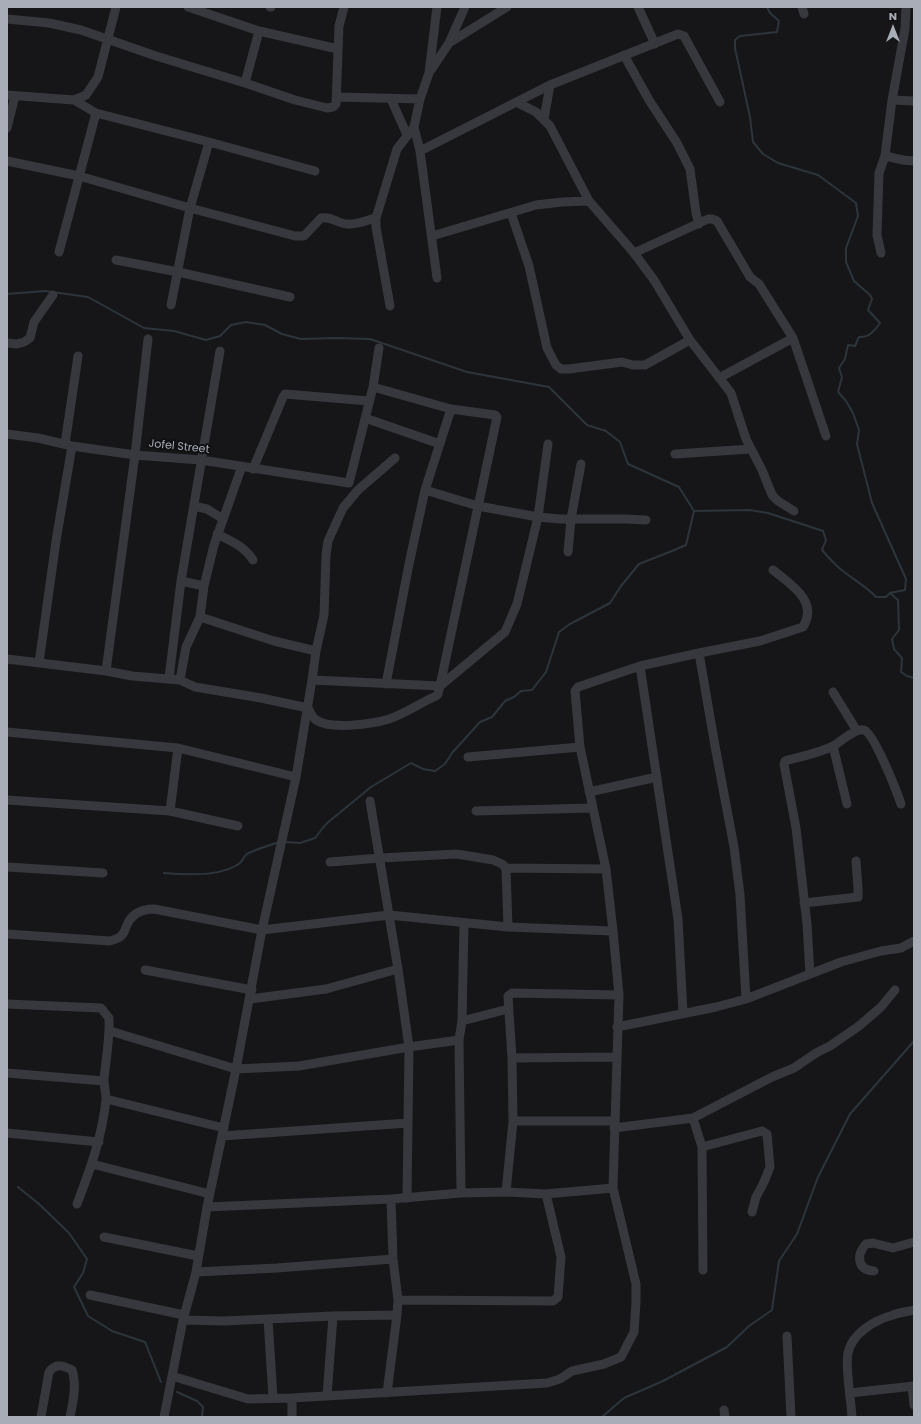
<!DOCTYPE html>
<html>
<head>
<meta charset="utf-8">
<style>
	body { margin:0 }
	#map { position:relative; width:921px; height:1424px; overflow:hidden; background:#161618; font-family:Poppins,sans-serif }
	canvas { display:block }
	.frame { position:absolute; inset:0; border:8px solid #a8adb8; pointer-events:none }
	.north { position:absolute; left:873px; top:8px; width:40px; height:40px; -webkit-text-stroke:3px #111113; paint-order:stroke; rotate:0deg; font-size:11px; font-weight:700; line-height:16px; text-align:center; color:#a8adb8 }
	.north::after { content:''; display:block; margin:auto; width:14px; height:18px; background:#a8adb8; clip-path:polygon(50% 0,100% 100%,50% 72%,0 100%) }
</style>
</head>
<body>
<div id="map">
<canvas width="921" height="1424"></canvas>
<div class="frame"></div>
<div class="north">N</div>
</div>
<script>
const g = document.querySelector('canvas').getContext('2d');
g.lineJoin = 'round';
function stroke(path, color, width, dash) { g.strokeStyle = color; g.lineWidth = width; g.lineCap = dash ? 'butt' : 'round'; g.setLineDash(dash || []); g.stroke(path); }
function drawText(font, color, halo, rows, align = 'center') {
  g.font = font + ' Poppins,sans-serif'; g.lineWidth = 4; g.setLineDash([]); g.textBaseline = 'middle'; g.strokeStyle = halo; g.fillStyle = color; for (const [text, x, y, turn = 0] of rows) {
    g.save(); g.translate(x, y); g.rotate((+turn || 0) * Math.PI / 180); g.textAlign = isNaN(turn) ? turn : align; if (halo) g.strokeText(text, 0, 0); g.fillText(text, 0, 0); g.restore();
  }
}
stroke(new Path2D(`
	M7,294L45,291L88,297L144,328L174,331L206,340L220,336L231,325L246,322L265,325L282,334L301,339L336,338L370,339L467,372L549,387L587,425L606,431L620,442L628,464L679,487L694,511L686,545L672,551L639,564L621,586L610,603L570,624L559,632L546,672L532,690L521,691L514,697L505,701L492,717L480,722L452,753L445,764L435,771L423,769L411,763L371,787L326,824L315,838L300,843L285,842
	M694,511L749,510L768,513L823,531L826,540L822,550C828,557 835,565 843,571C854,580 866,586 876,597H886L890,593L905,590L906,579L872,503L857,444L859,430L853,413L846,401L838,392L842,377L839,368L845,359L848,345L855,346L859,337C869,338 875,330 880,323L868,310L872,299L870,295L854,281L846,262V248L858,216L856,203L818,175L778,163L763,154L753,142L750,117L735,48V40L740,36L777,32L779,21L770,13L767,7
	M890,593L898,600L899,630L892,639L894,649L902,658L901,672L907,676L914,678
	M164,873C185,875 219,876 237,865C242,863 243,857 247,854C253,850 271,845 279,842
	M18,1187L39,1204L69,1233L87,1259L83,1273L74,1287L88,1316L112,1331L145,1342L161,1382
	M177,1392L197,1401L203,1407L202,1417
	M602,1417L624,1398L663,1381L727,1347L749,1326L772,1310L779,1261L797,1234L818,1177L850,1114L914,1041`), '#2c353c', 2);
stroke(new Path2D(`
	M188,7L259,31L338,49
	M270,7H271
	M638,7L655,44
	M802,7L804,14
	M7,19L49,23L81,30L156,56L245,83L295,100L327,108L333,107L336,104L339,26L344,7
	M449,43L507,7
	M624,55L649,100L677,143L690,169L696,213L699,224
	M431,70L449,43L465,7
	M245,83L259,31
	M7,95L74,100L96,113L209,142L315,171
	M337,97L420,99
	M391,99L407,135
	M74,100L86,95L98,77L116,7
	M892,100L914,101
	M516,102L536,112L550,126L589,201
	M544,119L550,85
	M7,128L15,96
	M420,151L550,85L678,34L684,36L720,102
	M885,156L903,160L914,161
	M7,161L79,176L190,208L295,236H304L321,218C333,216 337,224 348,224C357,225 367,220 376,218
	M511,213L529,266L547,348L556,365L561,369H569L622,362L633,365H645L690,340
	M432,236L536,205L562,202L589,201L634,253L654,280L690,340L731,393L746,439L762,470L772,495L778,501L794,511
	M59,252L96,113
	M634,253L708,219H712L717,221L750,277L759,284L793,338L826,436
	M881,253L877,235L879,173L885,156L892,100L905,29L906,7
	M116,260L178,272L290,297
	M437,278L420,151L414,127L420,99L429,73L437,7
	M171,305L190,208L209,142
	M390,306L376,227V218L397,149L414,127
	M7,343L17,344L24,342L30,338L34,322L53,295
	M719,378L793,338
	M365,418L440,444
	M7,434L38,438L72,446L135,455L201,460L349,483L373,387L379,348
	M65,444L78,356
	M675,454L751,449
	M253,469L283,397L285,394L369,401
	M425,490L478,506L538,517L560,519H625L646,520
	M194,506L207,509L223,519
	M217,534C231,541 244,546 253,560
	M568,552L571,519L581,464
	M181,581L204,586L200,617
	M204,586L214,545L242,466
	M699,653L715,746L734,847L740,895L746,999
	M7,659L106,671L132,676L180,680L195,687L261,698L308,708C310,712 312,717 316,720C330,730 373,724 389,719C405,714 420,703 436,696L438,694L440,686L497,417L495,415L451,409L373,387
	M39,663L56,541L72,446
	M640,666L678,919L683,1013
	M106,671L135,455L148,339
	M169,678L181,581L220,351
	M180,680L186,647L200,617L274,641L316,651
	M312,680L440,686L505,632L517,604L538,517L548,444
	M386,684L409,564L425,490L451,409
	M833,692L857,731
	M7,732L178,748L296,777
	M833,746L847,804
	M468,757L580,747
	M589,792L657,777
	M7,800L170,811L238,826
	M370,801L398,969L409,1047L407,1198
	M170,811L178,748
	M476,811L592,808
	M330,862L380,858L457,854L493,860L502,864L506,868L508,927
	M7,867L103,873
	M506,868L606,869
	M804,903L858,897V888L856,861
	M7,934L110,941C114,939 119,939 122,935C124,933 125,930 126,927C131,914 141,909 154,909L262,930L389,915L508,927L613,931
	M145,970L252,990
	M810,974L807,924L796,828L784,764L785,761C799,757 823,752 835,745C841,741 856,728 864,730C874,733 897,792 901,804
	M250,999L326,989L398,969
	M7,1004L101,1008L109,1018C110,1038 106,1058 104,1079C104,1086 106,1093 106,1100C102,1137 90,1170 77,1204
	M462,1021L508,1009
	M617,1027L716,1007L746,999L841,962L881,951L901,948L914,941
	M110,1031L236,1069L299,1066L409,1047L459,1040
	M512,1058L617,1057
	M7,1073L104,1081
	M106,1099L224,1128
	M693,1118L702,1147L703,1270
	M513,1121H615
	M614,1128L693,1118L772,1077L794,1068L816,1053L830,1046L859,1026L881,1007L895,990
	M7,1133L99,1142
	M222,1136L408,1123
	M702,1147L762,1131L767,1134L770,1167L764,1182L756,1197L752,1212
	M92,1164L210,1194
	M506,1192L513,1121L512,1058L508,996L512,993L619,995
	M461,1193L459,1040L462,1021L464,923
	M207,1207L391,1199L461,1193L506,1192L546,1194L613,1188
	M104,1237L198,1256
	M874,1271C857,1270 856,1255 866,1244L873,1243L893,1248L914,1242
	M196,1272L277,1268L393,1259
	M90,1295L184,1315
	M398,1300L553,1301L558,1297L561,1257L546,1194
	M268,1319L273,1398
	M183,1320L224,1321L333,1316L397,1315
	M787,1336L791,1417
	M172,1376L248,1399L292,1398L547,1383L560,1379L572,1371L604,1364L621,1357L634,1332L636,1302V1284L613,1188L619,995L613,931L606,869L580,747L575,691L578,687L640,666L699,653L760,641L803,627C819,601 791,585 773,570
	M912,1386L914,1405
	M387,1393L397,1315L398,1300L393,1259L391,1199
	M850,1393L914,1386
	M327,1396L333,1316
	M292,1398V1417
	M724,1410L725,1417
	M41,1417L49,1372C56,1363 62,1365 72,1370C77,1385 73,1402 70,1417
	M164,1417L183,1320L196,1272L207,1207L236,1069L262,930L296,777L312,680L316,651L324,615L326,555L328,541L343,508L358,490L395,458
	M852,1417C851,1400 845,1367 848,1353C852,1333 875,1320 893,1315C900,1312 907,1312 914,1310`), '#37383d', 9);
drawText('11px', '#a8adb8', '#111113', [
	["Jofel Street",179,447,6]
]);
</script>
</body>
</html>
